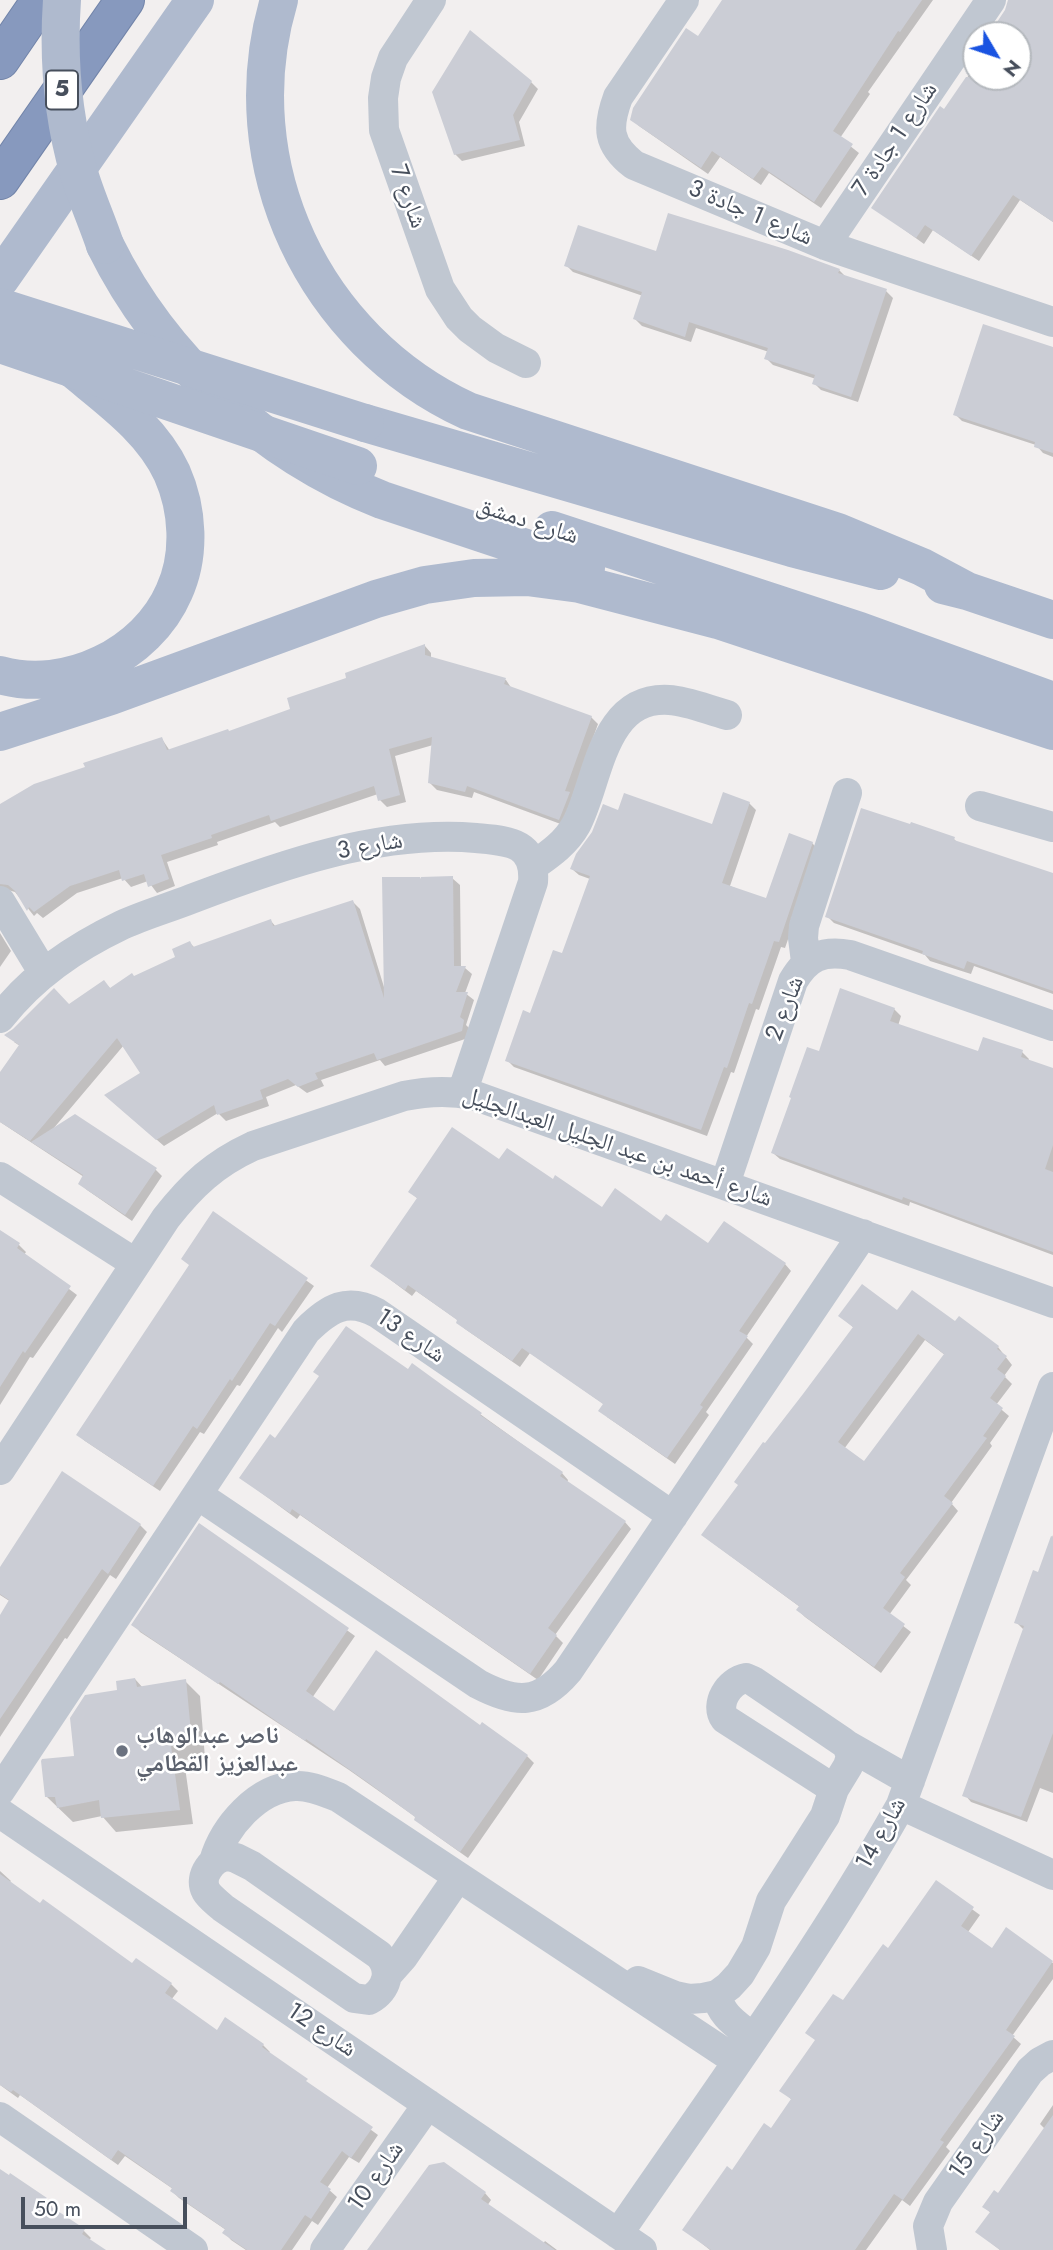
<!DOCTYPE html>
<html>
<head>
<meta charset="utf-8">
<style>
	body { margin:0 }
	#map { position:relative; width:1053px; height:2250px; overflow:hidden; background:#f2efef; font-family:Jost,sans-serif }
	canvas { display:block }
	.north { position:absolute; left:962px; top:21px; width:70px; height:70px; box-sizing:border-box; background:#fff; border:2px solid #b5b9be; border-radius:50%; rotate:129deg; font-size:19px; font-weight:700; line-height:28px; text-align:center; color:#474f5c }
	.north::after { content:''; display:block; margin:auto; width:24px; height:32px; background:#1953e1; clip-path:polygon(50% 0,100% 100%,50% 72%,0 100%) }
	.scale { position:absolute; left:21px; top:2197px; width:166px; height:32px; box-sizing:border-box; border:4px solid #474f5c; border-top:0; padding-left:9px; font-size:21px; line-height:24px; white-space:nowrap; color:#474f5c; -webkit-text-stroke:5px #fff; paint-order:stroke }
</style>
</head>
<body>
<div id="map">
<canvas width="1053" height="2250"></canvas>
<div class="north">N</div>
<div class="scale">50 m</div>
</div>
<script>
const g = document.querySelector('canvas').getContext('2d');
g.lineJoin = 'round';
function paint(path, color) { g.fillStyle = color; g.fill(path, 'evenodd'); }
function stroke(path, color, width, dash) { g.strokeStyle = color; g.lineWidth = width; g.lineCap = dash ? 'butt' : 'round'; g.setLineDash(dash || []); g.stroke(path); }
function drawText(font, color, halo, rows, align = 'center') {
  g.font = font + ' Jost,"Noto Naskh Arabic",sans-serif'; g.lineWidth = 5; g.setLineDash([]); g.textBaseline = 'middle'; g.strokeStyle = halo; g.fillStyle = color; for (const [text, x, y, turn = 0] of rows) {
    g.save(); g.translate(x, y); g.rotate((+turn || 0) * Math.PI / 180); g.textAlign = isNaN(turn) ? turn : align; if (halo) g.strokeText(text, 0, 0); g.fillText(text, 0, 0); g.restore();
  }
}
paint(new Path2D(`
	M724,0H933L868,92L870,94L840,138L859,153L821,208L769,173L761,185L720,157L708,174L639,126L632,119L698,39Z
	M1009,0H1053V222L1020,200L979,261L933,230L924,244L874,208L976,65V77H1018V35H996L1007,10Z
	M531,82L538,89L519,122L525,146L462,161L455,154Z
	M657,253L839,270L847,278L886,291L893,298L858,402L821,390L814,383L816,379L773,365L766,358L769,352L696,328L691,342L642,326L635,319L643,296L573,272L566,265Z
	M1053,355V457L1043,453L1036,445L962,421L955,414Z
	M425,646L431,653V659L506,680L512,689L591,717L598,724L572,797L566,826L474,792L472,798L437,790L430,783L433,745L395,756L406,802L387,807L380,800L378,794L280,827L275,822L217,842L218,845L167,862L175,886L157,893L148,881L131,887L123,878L77,893L43,918L37,913L34,916L15,892L8,890L0,892V806L162,739L170,751L229,733L293,710L348,679Z
	M749,803L756,810L730,886L767,900L812,843L819,850L785,948L781,947L759,1010L756,1009L734,1073L731,1072L707,1136L514,1067L507,1060L563,955L590,879L579,875L572,869L619,812L713,827Z
	M954,839L958,843L1053,875V994L974,966L971,974L930,961L925,955L834,923L827,916Z
	M452,878L460,885L461,968H465L472,974L465,993L474,1000L466,1025L470,1029L468,1038L385,1066L380,1060L321,1080L324,1086L307,1093L296,1085L266,1097L269,1106L226,1121L218,1113L164,1146L113,1102L143,1073L124,1045L53,1129L155,1169L162,1176L132,1221L87,1190L80,1184L84,1177L0,1122V1075L20,1046L14,1042L104,982L111,989L178,958L190,943L195,948L271,921L276,927L353,902L360,909L384,987L422,881Z
	M0,933L11,951L0,967Z
	M894,1009L901,1016L898,1026L979,1053L1022,1052L1029,1059L1028,1061L1053,1070V1255L910,1202L909,1206L780,1159L773,1153L820,1053Z
	M499,1162L553,1181L602,1210L662,1223L709,1245L785,1264L791,1271L746,1337L753,1344L706,1412L709,1415L675,1464L607,1417L605,1405L530,1353L520,1367L465,1329L458,1323L459,1321L416,1291L412,1296L372,1266L418,1199L410,1192Z
	M213,1214L314,1286L282,1332L278,1328L240,1386L237,1385L204,1434L200,1432L160,1491L85,1441L78,1435L190,1266Z
	M0,1232L19,1245L26,1252L24,1255L77,1295L33,1358L30,1357L0,1405Z
	M897,1312L956,1324L998,1347L1012,1365L1004,1376L1012,1384L996,1405L1009,1416L990,1443L992,1446L951,1503L958,1511L906,1580L911,1585L889,1615L911,1632L881,1673L805,1617L798,1610L800,1607L710,1541L740,1485L765,1445L854,1328L840,1316ZM925,1340L945,1355L865,1464L844,1449Z
	M408,1371L480,1414L562,1473L568,1480L567,1483L625,1522L631,1529L555,1635L563,1643L538,1680L300,1515L297,1519L241,1478L276,1441Z
	M140,1525L147,1532L116,1579L110,1575L67,1639L65,1638L0,1737V1618L11,1602L0,1595V1569Z
	M200,1525L355,1636L312,1698L334,1713L480,1727L527,1756L534,1763L468,1858L423,1826L417,1818L349,1770L140,1632L134,1625Z
	M1053,1535V1793L1040,1788L1027,1822L971,1802L965,1795L1024,1630L1016,1622L1039,1574Z
	M135,1679L143,1688L185,1681L200,1696L205,1758L184,1760L193,1824L116,1832L102,1816L73,1822L47,1797L119,1692Z
	M0,1871L11,1881L9,1883L133,1966L171,1984L178,1991L171,2000L217,2032L263,2045L270,2052L268,2054L378,2135L359,2163L349,2157L327,2188L337,2197L318,2225L312,2221L292,2250H246L231,2240L225,2233L226,2230L179,2198L172,2191L173,2189L125,2156L118,2165L20,2095L18,2098L0,2085Z
	M936,1883L980,1915L968,1932L992,1950L1006,1930L1053,1963V1979L1012,2036L1021,2044L946,2147L950,2151L910,2206L902,2200L866,2250H710L685,2230L732,2172L771,2130L792,2100L781,2090L843,2003L888,1950Z
	M1053,2105V2250H1000L977,2232L991,2213L984,2207L998,2195L1045,2129L1040,2124Z
	M0,2170L46,2199L52,2206L51,2208L84,2231L91,2238L89,2240L104,2250H0Z
	M485,2193L491,2200L487,2206L543,2244L545,2241L557,2250H369Z`), '#0003');
paint(new Path2D(`
	M722,0H922L900,32L898,31L833,131L853,144L814,202L762,167L753,179L712,151L701,168L630,120L633,108L686,28L698,36Z
	M1008,0H1053V222L1013,195L971,256L925,225L916,238L871,208L940,106L944,109L966,77H1018V35H996L991,31L1005,10Z
	M470,30L532,81L513,115L520,140L454,155L432,92Z
	M668,213L788,250L840,269L838,273L887,289L851,397L812,384L815,375L764,359L768,348L689,322L685,337L633,319L642,292L564,266L578,225L656,251Z
	M983,324L1053,347V453L1034,447L1035,442L953,415Z
	M425,644V655L506,678L504,684L592,716L565,791L570,792L559,820L467,786L465,792L428,783L432,737L389,749L400,795L378,801L374,786L271,821L269,815L211,835L212,838L161,855L169,879L148,887L144,874L122,881L119,870L70,886L34,912L29,907L27,911L15,891L8,885L0,884V804L34,784L85,767L83,763L162,737L167,750L228,729L229,731L290,709L287,698L346,678L345,673Z
	M723,792L750,802L722,883L766,898L789,833L813,842L779,942L774,941L752,1004L749,1003L727,1068L724,1067L701,1130L505,1061L523,1010L530,1013L553,950L562,953L590,876L570,869L576,854L592,832L603,804L618,810L624,793L712,824Z
	M861,808L910,824L911,822L955,837L954,840L1053,873V991L967,961L964,969L922,954L923,951L825,917Z
	M453,876L454,966H466L456,992H468L460,1017L464,1020L462,1031L377,1060L374,1053L315,1073L318,1079L298,1087L288,1079L260,1090L263,1099L217,1115L214,1105L156,1140L104,1095L140,1073L117,1038L30,1141L0,1122V1072L19,1045L4,1035L13,1029L54,988L69,1004L104,980L110,988L132,973L134,976L175,957L172,949L190,941L193,947L271,919L273,926L353,900L384,998L382,877H420V879L421,877Z
	M840,988L895,1008L890,1021L978,1051L983,1037L1023,1050L1021,1057L1053,1068V1145L1045,1169L1053,1172V1252L903,1197L902,1200L771,1153L791,1098L789,1097L807,1047L819,1051Z
	M75,1114L157,1168L125,1215L78,1184L83,1175L31,1142Z
	M452,1127L499,1159L507,1148L553,1179L555,1175L602,1207L615,1188L661,1221L666,1214L708,1243L724,1221L786,1263L739,1331L748,1336L700,1405L703,1407L667,1458L598,1411L603,1404L522,1348L512,1361L456,1323L457,1320L408,1285L405,1290L370,1266L417,1198L408,1192Z
	M213,1211L308,1278L275,1326L270,1323L232,1381L230,1379L197,1429L193,1426L153,1486L76,1435L189,1265L181,1259Z
	M0,1230L20,1243L17,1248L71,1286L25,1353L23,1351L0,1387Z
	M862,1284L897,1310L912,1290L955,1321L959,1316L999,1346L997,1349L1007,1356L997,1369L1006,1376L990,1398L1003,1408L983,1436L987,1438L944,1496L953,1503L900,1573L905,1577L883,1608L905,1624L874,1667L796,1610L799,1606L701,1535L738,1485L734,1482L763,1442L765,1443L803,1394L853,1327L838,1316ZM918,1334L944,1354L864,1461L838,1442Z
	M346,1326L408,1369L412,1363L445,1387L482,1413L480,1415L563,1472L560,1476L626,1521L548,1628L557,1635L530,1674L292,1509L290,1513L239,1478L270,1434L275,1438L319,1376L313,1372Z
	M62,1471L141,1524L108,1574L102,1569L0,1719V1615L9,1600L0,1594V1567Z
	M199,1523L349,1628L306,1691L334,1711L376,1650L480,1725L482,1722L528,1755L460,1852L414,1820L415,1817L370,1784L306,1739L305,1741L220,1682L218,1684L131,1625Z
	M1051,1536L1053,1537V1733L1021,1817L962,1796L1024,1626L1014,1623L1033,1570L1038,1572Z
	M135,1678L137,1687L186,1679L192,1744L171,1746L180,1810L101,1818L99,1800L57,1808L55,1797H45L41,1761L42,1759L74,1756L70,1718L85,1695L117,1690L116,1681Z
	M0,1874L40,1903L43,1899L132,1963L136,1958L172,1983L165,1993L217,2030L225,2017L264,2044L262,2047L308,2079L306,2081L373,2127L351,2158L342,2151L320,2182L331,2189L311,2219L305,2215L281,2250H247L222,2233L225,2229L170,2191L172,2188L118,2150L111,2160L13,2090L11,2092L0,2085Z
	M936,1880L974,1907L961,1926L992,1948L1006,1927L1053,1961L1006,2030L1015,2036L940,2140L944,2142L903,2200L894,2194L855,2250H711L682,2230L727,2166L732,2170L764,2123L771,2128L791,2099L779,2091L815,2040L805,2033L833,1994L843,2000L883,1944L888,1948Z
	M1053,2115V2250H1000L975,2232L990,2212L982,2207L994,2190L998,2193Z
	M444,2162L486,2192L481,2199L555,2250H367L429,2165Z
	M0,2169L9,2175L10,2173L47,2198L44,2202L85,2229L82,2234L106,2250H0Z`), '#cbcdd5');
const highway = new Path2D(`
	M0,60L41,0
	M0,180L125,0`);
stroke(highway, '#7284a9', 40);
stroke(new Path2D(`
	M431,0L393,58L386,78L383,98L384,130L440,289L459,318L470,329L496,348L526,363
	M684,0L618,97C607,127 607,144 634,165L825,245L1053,322
	M825,245L991,0
	M980,806L1053,827
	M533,866C550,854 566,843 576,825C599,782 601,696 669,700C688,701 708,710 727,715
	M0,901L43,972
	M806,962L803,938L804,926L847,793
	M0,1018C33,976 74,948 122,925C144,915 168,908 191,899C281,865 379,830 476,838C507,841 536,841 533,882L462,1093
	M0,1177L135,1263
	M725,1184L793,981C807,957 822,950 850,955L1053,1026
	M0,1470L166,1218C192,1185 214,1164 253,1146L404,1096C428,1091 449,1090 473,1095L1053,1303
	M198,1495L478,1684C516,1704 539,1705 568,1671L863,1234
	M847,1745L910,1781
	M0,1791L306,1331C329,1308 347,1297 377,1313L673,1516
	M901,1805L1053,1875
	M0,1813L642,2250
	M228,1856L236,1858L252,1866L379,1955C393,1970 387,1990 369,2000L354,1998L223,1908C218,1903 210,1898 206,1891C198,1876 213,1857 228,1856Z
	M214,1861C224,1827 257,1788 295,1786C310,1785 325,1792 338,1797L737,2061
	M387,1975L403,1957L458,1877
	M638,1981L675,1996L689,1999L703,1998L717,1995L729,1986L740,1974L756,1947L771,1901L825,1816L834,1789L848,1766L851,1756L847,1745L843,1742L753,1681L746,1678C729,1681 714,1704 725,1719L834,1789
	M717,1995C721,2016 736,2024 752,2037
	M0,2117L193,2250
	M618,2234C715,2093 817,1954 901,1805L1053,1387
	M325,2250L428,2104
	M932,2250L928,2226L938,2202L1030,2071L1040,2062L1053,2055`), '#c0c7d1', 30);
stroke(new Path2D(`
	M279,0C230,165 314,340 468,411L838,532L922,567L967,591
	M105,245C161,359 264,454 382,500L586,568
	M0,279L195,0
	M365,423L792,548L881,571
	M552,530L860,631L1053,701
	M943,585L967,591L1053,620
	M0,675C66,694 147,655 174,592C191,555 188,509 172,473C152,429 109,399 73,369
	M0,732L111,696L376,599L425,585L474,578L527,577L580,584L718,620L1053,731`), '#afbace', 38);
stroke(highway, '#8799be', 38);
stroke(new Path2D(`
	M62,0C58,57 63,118 79,173C86,197 97,221 105,245
	M0,307L365,423
	M0,344L358,466`), '#afbace', 38);
for (const [x, y, r, color] of [
	[122,1751,7,"#6b7280"]
]) { const dot = new Path2D(); dot.arc(x, y, r, 0, 2 * Math.PI); g.fillStyle = color; g.fill(dot); stroke(dot, '#fff', 2.5); }
for (const [x, y, w] of [
	[62,90,32]
]) { const box = new Path2D(); box.roundRect(x - w / 2, y - 19.5, w, 39, 5); g.fillStyle = '#fff'; g.fill(box); stroke(box, '#474f5c', 2); }
drawText('bold 23px', '#474f5c', null, [
	["5",62,90]
]);
drawText('24px', '#474f5c', '#fff', [
	["شارع 1 جادة 7",896,140,-56],
	["شارع 7",407,197,70],
	["شارع 1 جادة 3",750,214,23],
	["شارع دمشق",527,522,18],
	["شارع 3",370,847,-10],
	["شارع 2",786,1009,-69],
	["شارع أحمد بن عبد الجليل العبدالجليل",617,1148,19],
	["شارع 13",410,1337,34],
	["شارع 14",882,1834,-61],
	["شارع 12",321,2031,34],
	["شارع 15",978,2145,-55],
	["شارع 10",377,2177,-55]
]);
drawText('bold 24px', '#5b616d', '#fff', [
	["ناصر عبدالوهاب",136,1737],
	["عبدالعزيز القطامي",136,1765]
], 'left');
</script>
</body>
</html>
